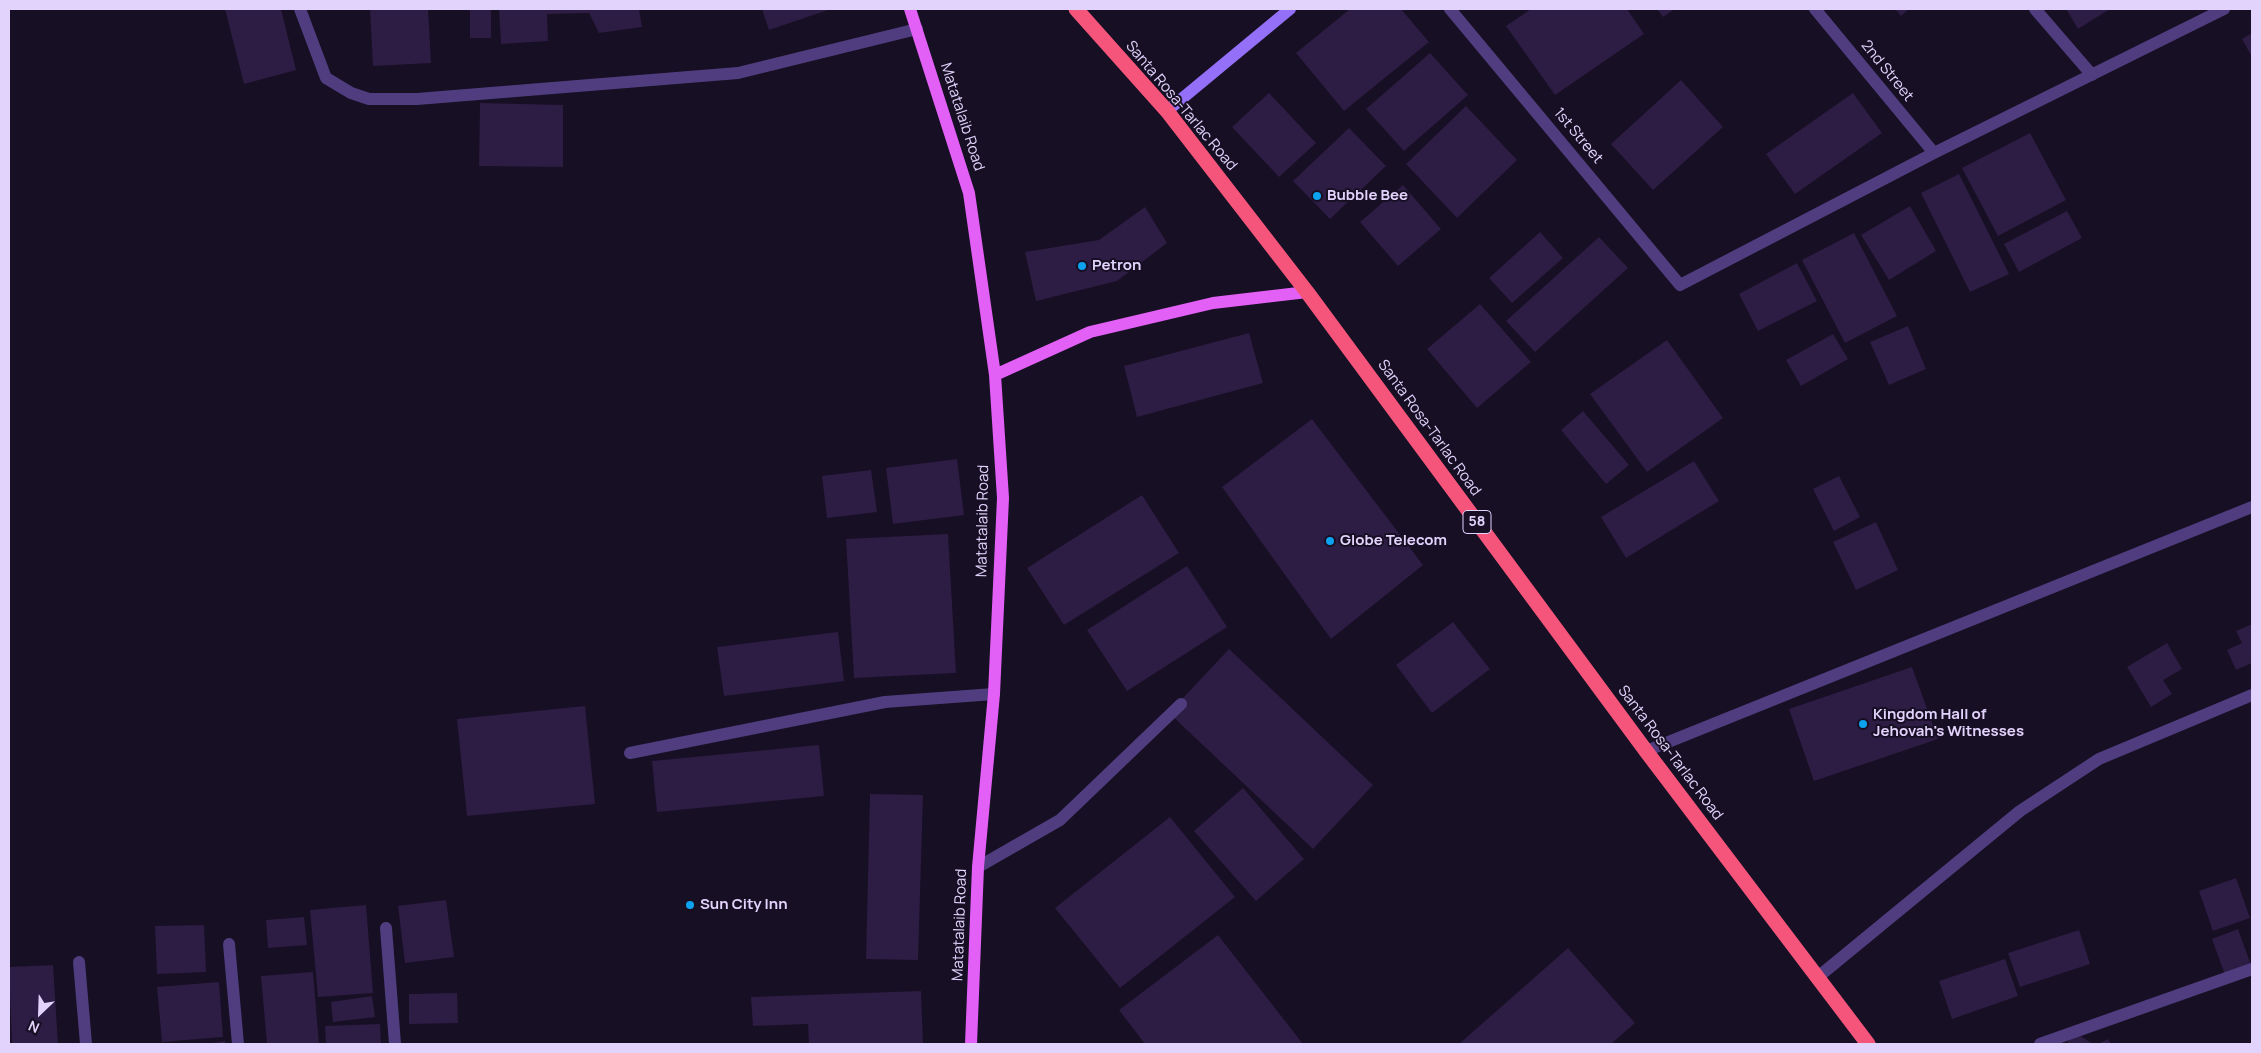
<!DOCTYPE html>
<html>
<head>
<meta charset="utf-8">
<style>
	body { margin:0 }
	#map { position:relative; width:2261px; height:1053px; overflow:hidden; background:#170f23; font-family:Manrope,sans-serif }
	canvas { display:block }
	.frame { position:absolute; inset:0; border:10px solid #e2d3fd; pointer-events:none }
	.north { position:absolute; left:15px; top:988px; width:50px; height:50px; -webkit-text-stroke:4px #170f23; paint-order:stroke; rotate:204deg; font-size:14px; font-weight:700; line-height:20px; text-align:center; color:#e2d3fd }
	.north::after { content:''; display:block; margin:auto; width:18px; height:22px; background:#e2d3fd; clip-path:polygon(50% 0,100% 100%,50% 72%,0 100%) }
</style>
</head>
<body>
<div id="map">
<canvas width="2261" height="1053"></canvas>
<div class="frame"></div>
<div class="north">N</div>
</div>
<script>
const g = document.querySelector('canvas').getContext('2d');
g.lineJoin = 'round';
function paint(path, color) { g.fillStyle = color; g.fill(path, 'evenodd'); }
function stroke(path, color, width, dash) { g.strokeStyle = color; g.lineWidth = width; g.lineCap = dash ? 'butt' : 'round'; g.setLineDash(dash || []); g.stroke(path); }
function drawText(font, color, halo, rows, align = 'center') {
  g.font = font + ' Manrope,sans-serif'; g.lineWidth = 4; g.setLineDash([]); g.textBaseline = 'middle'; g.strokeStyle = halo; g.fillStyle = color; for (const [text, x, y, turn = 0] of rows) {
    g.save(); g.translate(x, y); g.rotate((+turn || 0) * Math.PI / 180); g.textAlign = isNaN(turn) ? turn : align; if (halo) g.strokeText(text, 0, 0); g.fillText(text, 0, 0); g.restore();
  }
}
paint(new Path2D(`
	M225,9H281L296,70L244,84Z
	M370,9H428L431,63L373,66Z
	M470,9H491V38H470Z
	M499,9H639L642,27L599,33L589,13L547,14L548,41L501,44Z
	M762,9H831L769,30Z
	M1350,9H1401L1429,42L1344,111L1296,53Z
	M1531,9H1627L1644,34L1555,95L1506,26Z
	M1657,9H1675L1663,17Z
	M1895,9H1909L1901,16Z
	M2066,9H2110L2078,29Z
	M2252,33V57L2242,39Z
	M1430,53L1468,95L1404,151L1366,109Z
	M1681,80L1723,127L1653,190L1611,144Z
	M1269,93L1316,143L1279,177L1232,127Z
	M1853,93L1882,133L1795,194L1766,154Z
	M480,103L563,105V167L479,166Z
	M1466,106L1517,160L1457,218L1406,164Z
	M1349,128L1386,166L1330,219L1293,181Z
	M2030,133L2066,200L1998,236L1962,168Z
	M1959,174L2009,274L1970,292L1921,193Z
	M1403,185L1441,229L1398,266L1360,222Z
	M1910,206L1936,251L1889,280L1861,235Z
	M1145,207L1167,243L1117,281L1036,301L1025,252L1099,240Z
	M2067,211L2082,238L2019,272L2004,244Z
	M1540,232L1563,258L1512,303L1489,278Z
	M1854,233L1897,316L1845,343L1802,260Z
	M1599,237L1628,268L1535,352L1506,321Z
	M1797,263L1817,301L1758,331L1739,294Z
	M1480,304L1531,362L1477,408L1427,349Z
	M1908,326L1926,369L1889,385L1870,342Z
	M1249,333L1263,383L1137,417L1124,366Z
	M1833,334L1848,359L1801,386L1786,360Z
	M1667,340L1723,418L1647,472L1590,394Z
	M1583,411L1629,465L1606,484L1561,430Z
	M1312,419L1423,565L1331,639L1222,487Z
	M957,459L964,515L893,524L886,468Z
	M1694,461L1719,501L1626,558L1601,517Z
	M871,470L877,512L827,518L822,476Z
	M1839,476L1860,517L1834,531L1813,489Z
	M1142,495L1179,553L1064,625L1027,568Z
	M1876,522L1898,570L1856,590L1833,542Z
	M948,534L956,673L854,678L846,539Z
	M1187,566L1227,627L1127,691L1087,630Z
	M1453,622L1490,669L1432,713L1396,665Z
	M2252,624V663L2236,670L2227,650L2242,643L2236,631Z
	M838,632L844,681L724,696L717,647Z
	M2167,643L2182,669L2163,680L2172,694L2151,707L2127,667Z
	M1229,649L1373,785L1313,849L1169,713Z
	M1912,667L1938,739L1814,781L1789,709Z
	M585,706L595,804L467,816L457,719Z
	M819,745L824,796L657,812L652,761Z
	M1243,788L1304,859L1256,901L1194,831Z
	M870,794L923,795L918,960L866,959Z
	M1170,817L1235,897L1120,988L1055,908Z
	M2236,878L2250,918L2213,931L2199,891Z
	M446,900L454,957L405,963L398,906Z
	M366,905L373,993L318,997L310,910Z
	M304,917L307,945L268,948L266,920Z
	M204,925L206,972L157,974L155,926Z
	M2238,929L2251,965L2225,975L2212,939Z
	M2079,930L2090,964L2020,987L2008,953Z
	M1218,935L1303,1044H1145L1119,1010Z
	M1568,948L1635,1023L1611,1044H1459Z
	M2005,959L2018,996L1952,1019L1939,981Z
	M53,965L58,1044H12L9,967Z
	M313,972L319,1044H267L261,976Z
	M219,982L223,1037L162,1042L157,987Z
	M921,991L923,1044H809L808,1024L753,1026L751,997Z
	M457,993L458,1023L409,1024V994Z
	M372,996L375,1017L333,1022L331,1002Z
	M380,1024L381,1044H326L325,1026Z
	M2079,1035L2093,1044H2067L2069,1038Z
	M2108,1039L2111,1044H2098Z
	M225,1041V1044H212V1043Z`), '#2d1c43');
stroke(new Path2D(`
	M630,753L885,702L994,694
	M978,867L1060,820L1181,704`), '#4f3d7f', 12);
stroke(new Path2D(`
	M300,9L326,78L351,93L369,99H417L738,73L917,29
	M1450,9L1680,285L1934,153L2224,9
	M1815,9L1934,153
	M2035,9L2092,75
	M1646,751L2252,507
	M386,928L395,1044
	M229,944L238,1044
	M79,962L86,1044
	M1818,977L2020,811L2099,759L2252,695
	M2040,1044L2252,969`), '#4f3d7f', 12);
stroke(new Path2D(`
	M1167,111L1290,9`), '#946ff7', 12);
stroke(new Path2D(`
	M910,9L969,193L995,375L1003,498L994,694L978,867L971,1044
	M995,375L1090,332L1213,303L1307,292`), '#e360f7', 12);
stroke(new Path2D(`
	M1076,9L1167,111L1307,292L1646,751L1868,1044`), '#f6557b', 15);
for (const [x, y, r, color] of [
	[1317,196,5,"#0da2ef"],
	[1082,266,5,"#0da2ef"],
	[1330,541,5,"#0da2ef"],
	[1863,724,5,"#0da2ef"],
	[690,905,5,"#0da2ef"]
]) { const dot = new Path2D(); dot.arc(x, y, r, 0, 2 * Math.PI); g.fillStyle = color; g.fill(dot); stroke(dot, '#170f23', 2); }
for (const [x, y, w] of [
	[1477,522,28]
]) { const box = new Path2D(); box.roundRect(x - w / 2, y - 11.5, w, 23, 4); g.fillStyle = '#170f23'; g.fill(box); stroke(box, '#e2d3fd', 1); }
drawText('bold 14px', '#e2d3fd', null, [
	["58",1477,522]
]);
drawText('15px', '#e2d3fd', '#170f23', [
	["2nd Street",1887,71,51],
	["Santa Rosa-Tarlac Road",1181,106,50],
	["Matatalaib Road",962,117,72],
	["1st Street",1578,136,50],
	["Santa Rosa-Tarlac Road",1429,428,54],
	["Matatalaib Road",983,521,-89],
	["Santa Rosa-Tarlac Road",1670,753,53],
	["Matatalaib Road",960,925,-88]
]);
drawText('bold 15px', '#e2d3fd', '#170f23', [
	["Bubble Bee",1327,196],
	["Petron",1092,266],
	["Globe Telecom",1340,541],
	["Kingdom Hall of",1873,715],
	["Jehovah's Witnesses",1873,732],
	["Sun City Inn",700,905]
], 'left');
</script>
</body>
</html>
